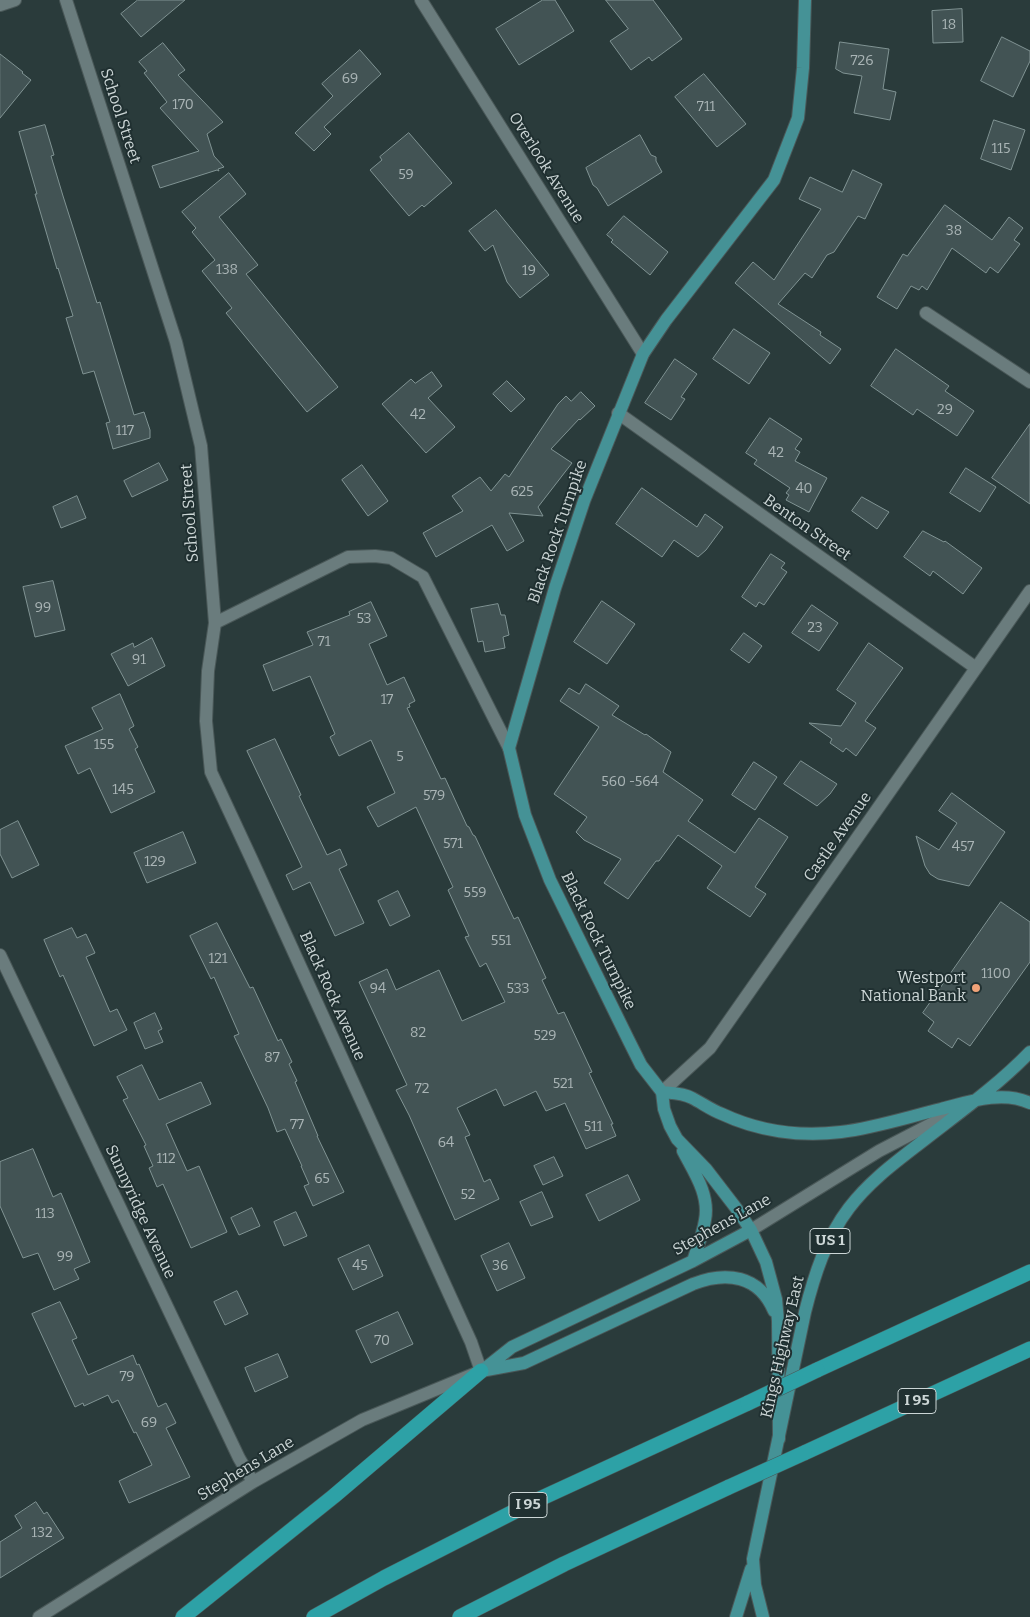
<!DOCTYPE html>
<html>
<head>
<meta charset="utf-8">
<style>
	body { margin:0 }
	canvas { display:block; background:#2a3b3b }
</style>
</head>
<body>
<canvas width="1030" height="1617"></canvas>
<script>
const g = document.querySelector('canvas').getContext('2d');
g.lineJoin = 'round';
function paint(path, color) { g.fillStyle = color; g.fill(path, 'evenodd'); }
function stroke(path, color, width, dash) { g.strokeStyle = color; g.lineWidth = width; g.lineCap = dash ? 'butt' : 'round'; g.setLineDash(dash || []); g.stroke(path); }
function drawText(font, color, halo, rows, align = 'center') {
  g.font = font + ' Bitter,serif'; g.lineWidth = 4; g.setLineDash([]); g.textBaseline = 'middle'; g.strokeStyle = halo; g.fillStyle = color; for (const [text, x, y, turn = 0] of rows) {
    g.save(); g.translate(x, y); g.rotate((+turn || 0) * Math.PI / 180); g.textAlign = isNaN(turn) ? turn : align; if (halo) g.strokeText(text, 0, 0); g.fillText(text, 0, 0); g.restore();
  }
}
const building = new Path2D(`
	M138,0H185L141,37L121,14Z
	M543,0H555L574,31L519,65L496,29Z
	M606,0H653L682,39L652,61L649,57L631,70L610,41L628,29Z
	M962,9L963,42L933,43L932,11Z
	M1002,37L1030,51V61L1013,97L981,81Z
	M840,42L889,49L883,89L896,92L890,120L854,113L862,76L843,73L836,69Z
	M163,43L185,70L178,75L223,122L207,134L214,156L224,167L218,169L219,171L217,170L160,188L152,166L199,151L160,108L167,102L144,73L147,71L139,62Z
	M360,50L381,74L324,127L331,134L314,151L295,133L333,96L322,84Z
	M0,54L23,72L22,73L31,80L0,118Z
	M704,74L746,124L717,147L675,97Z
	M994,120L1025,130L1011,170L981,159Z
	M45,125L54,155L51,156L63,196L97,303L100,302L134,415L144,412L150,430V438L113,449L106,423L110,422L94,371L83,374L66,318L73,316L58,268L57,269L35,194H37L19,132Z
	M409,133L452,183L424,207L422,205L409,216L370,170L382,160L380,157Z
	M640,135L651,155L656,157V161L662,172L608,206L597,188L593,185L586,168Z
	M853,170L882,184L865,219L858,216L834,252L827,255L812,278L805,273L778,304L821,332L820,335L841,349L830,364L735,283L753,262L774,280L821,209L799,199L810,177L842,192Z
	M229,173L246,194L219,217L258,265L246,274L338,387L307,412L226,313L232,308L202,271L215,260L192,232L196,228L182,212Z
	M945,205L992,240L1009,217L1023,228L1014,240L1020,244L998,273L990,267L986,273L952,248L927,290L922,286L919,290L911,286L897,309L877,297L903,254L907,256Z
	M496,210L549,275L520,298L507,282L493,245L485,251L469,231Z
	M624,216L668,252L650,275L611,242L613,240L607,235Z
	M734,329L770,353L749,384L713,359Z
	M896,349L949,386L945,391L974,411L957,436L917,409L913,415L871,386Z
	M675,359L697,374L681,397L685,399L671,420L645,403Z
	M432,372L442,386L428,398L455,427L426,453L382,404L411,379L415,383Z
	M507,381L525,399L511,412L493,394Z
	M581,392L595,406L580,420L579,419L551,449L572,463L538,507L543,516L509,513L524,541L507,551L492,525L436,557L423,533L463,511L452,496L480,477L491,491L505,474L509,477L558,404L566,396L571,401Z
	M770,418L802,439L795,449L800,452L795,461L827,478L809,512L786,500L789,495L786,493L790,488L754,464L757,460L746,453Z
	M1030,424V504L992,478Z
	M159,463L168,480L132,497L124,481Z
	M362,465L388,501L368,516L342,480Z
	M966,468L996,487L980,512L950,493Z
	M642,488L697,527L705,514L723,527L706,550L698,557L674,540L662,557L616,524Z
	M77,496L86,518L61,528L53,507Z
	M862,497L889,512L877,529L852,511Z
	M923,531L944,542L945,541L982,568L963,594L933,571L930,576L904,557Z
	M771,554L785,563L781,568L787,572L764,605L759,602L756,607L742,597Z
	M53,581L65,630L35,637L23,587Z
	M602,601L635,624L607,664L574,642Z
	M371,602L387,636L369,644L387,685L404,677L415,701L409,704L410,707L407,708L441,779L445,778L467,826L469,827L473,835L475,836L514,919L518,917L546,978L542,980L558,1014L564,1012L592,1072L589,1073L613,1124H611L616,1136L586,1149L565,1103L546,1111L536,1091L504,1106L496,1089L457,1108L470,1135L465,1137L484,1182L490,1179L499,1199L455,1220L409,1115L396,1090L407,1085L359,982L387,969L396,990L439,970L462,1021L505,1002L486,963L480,967L465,937L469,936L448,890L453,887L416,807L378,827L367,807L395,793L371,740L339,756L330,737L335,734L310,676L273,691L263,665L313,645L307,632L350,615L349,612Z
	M498,604L501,615H505L509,635L503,637L505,648L485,652L483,641L478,642L471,609Z
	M812,605L838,623L819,651L792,633Z
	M744,633L762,646L749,663L731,650Z
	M152,638L165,666L128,686L111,654L133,643L134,647Z
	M869,643L903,668L865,721L876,728L856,756L846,748L843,752L830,743L832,739L809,723L841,726L856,703L837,690Z
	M586,684L619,706L612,715L645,735L646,734L671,752L663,772L703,800L688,821L735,853L759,818L788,837L755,887L766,894L750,917L707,888L722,866L678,835L659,861H656L628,899L604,883L621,859L584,840L576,832L587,817L554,794L599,727L560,701L569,688L579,694Z
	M120,694L134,726L129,729L138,747L135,749L155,792L111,813L90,768L78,774L65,746L103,729L92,708Z
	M275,739L301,795L299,796L327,855L340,849L347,865L339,869L364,923L335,936L310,882L293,890L286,875L302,867L247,751Z
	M801,761L837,784L830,794L817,806L784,784Z
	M754,762L777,777L755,810L732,795Z
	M952,793L1005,832L969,886L938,879L930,874L925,866L916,836L939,850L957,823L939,811Z
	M18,821L39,865L12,878L0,854V830Z
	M183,832L196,863L147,883L134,853Z
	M398,891L410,916L390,926L378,901Z
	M1001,902L1030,922V962L970,1046L958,1038L952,1048L928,1031L934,1022L923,1013Z
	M217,923L250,988L253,987L278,1041L281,1039L292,1062L289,1064L297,1081L295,1082L318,1136H317L344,1192L313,1206L304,1186L309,1184L301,1166H302L285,1129L277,1132L268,1108L234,1036L239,1034L214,977L211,979L190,936Z
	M72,928L77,938L86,934L95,953L86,957L94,975L110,1012L117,1009L127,1030L94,1046L63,975L60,977L44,940Z
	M155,1013L162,1029L158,1031L163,1042L145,1049L134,1023Z
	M142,1065L159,1100L201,1082L211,1104L166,1124L187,1171L199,1166L227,1232L191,1248L163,1184L157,1187L149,1168L153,1166L144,1146L146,1145L123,1100L128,1098L117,1077Z
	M33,1149L53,1197L61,1193L90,1262L74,1269L79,1279L54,1290L38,1253L23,1258L0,1206V1162Z
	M554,1157L563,1176L543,1185L534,1166Z
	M628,1175L640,1200L599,1221L586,1195Z
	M542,1192L553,1217L531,1226L520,1202Z
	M252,1208L260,1226L239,1235L231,1218Z
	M296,1212L307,1236L284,1246L274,1222Z
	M509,1243L525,1278L497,1291L481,1256Z
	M369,1245L383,1276L353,1290L338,1259Z
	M237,1291L248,1314L225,1325L214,1302Z
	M60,1302L77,1338L72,1340L88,1375L133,1355L137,1365L139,1364L158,1407L166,1403L176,1423L166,1428L190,1477L129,1503L119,1481L152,1465L136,1432L134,1433L118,1400L112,1403L108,1395L84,1406L83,1403L75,1407L32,1314Z
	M398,1312L413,1344L371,1363L356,1331Z
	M278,1354L288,1377L255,1392L245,1368Z
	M36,1502L44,1514L47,1512L64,1538L0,1578V1542L22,1528L15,1516Z`);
paint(building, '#425354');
stroke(building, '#809393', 1);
const street = new Path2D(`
	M421,0L643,354
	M0,5L15,0
	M926,313L1030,382
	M618,413L976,668
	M215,623L348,557L375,556L391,558L423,577L509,748
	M0,955L239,1458L253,1482
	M662,1092L710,1048L1030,591
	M751,1230L879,1151L956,1111
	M39,1617L253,1482L362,1420L481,1371L471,1342L251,858L211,772L206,721L208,671L215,623L201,446L176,342L66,0`);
const primary = new Path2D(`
	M662,1092C672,1093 683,1093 692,1098C702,1103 711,1110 722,1114C758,1131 800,1137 841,1132C874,1128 908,1117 941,1109C968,1102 1002,1090 1030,1103
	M683,1151C694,1172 710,1195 705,1220C703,1234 697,1248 693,1261
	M483,1370L512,1347L693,1261L751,1230
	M481,1371L524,1363L693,1284C726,1271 759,1275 774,1311
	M779,1439L778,1321L776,1299L766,1262L751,1230L736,1208L706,1169L677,1139L670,1126L664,1109L662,1092L641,1065L629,1041L550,880L525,815L509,748L555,588L584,501L643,354L666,320L774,180L798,118L803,68L805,0
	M736,1617L751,1569
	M763,1617L755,1585L753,1559L805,1312C814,1276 826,1238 849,1208C871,1179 900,1159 928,1137C963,1110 999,1084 1030,1052`);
const highway = new Path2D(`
	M817,1370L1030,1272
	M804,1453L1030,1349
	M183,1617L334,1496L481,1371
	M314,1617L384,1578L533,1502L748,1403
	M460,1617L564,1564L729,1487`);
stroke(street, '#4a5858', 14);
stroke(primary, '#4a5858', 14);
stroke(highway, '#4a5858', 16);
stroke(street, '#6a7c7d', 12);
stroke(primary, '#459296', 12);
stroke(highway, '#2da1a6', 15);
const highwayBridge = new Path2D(`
	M748,1403L817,1370
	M729,1487L804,1453`);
stroke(highwayBridge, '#4a5858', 16, []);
stroke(highwayBridge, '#2da1a6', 15);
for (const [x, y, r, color] of [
	[976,988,5,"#f0a278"]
]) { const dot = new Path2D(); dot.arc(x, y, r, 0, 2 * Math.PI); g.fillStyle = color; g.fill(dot); stroke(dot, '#203031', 2); }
drawText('14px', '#aab5b6', null, [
	["18",949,25],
	["726",862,61],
	["69",350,79],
	["170",183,105],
	["711",706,107],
	["115",1001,149],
	["59",406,175],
	["38",954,231],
	["138",227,270],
	["19",529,271],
	["29",945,410],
	["42",418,415],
	["117",125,431],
	["42",776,453],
	["40",804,489],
	["625",522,492],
	["99",43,608],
	["53",364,619],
	["23",815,628],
	["71",324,642],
	["91",139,660],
	["17",387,700],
	["155",104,745],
	["5",400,757],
	["560 -564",630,782],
	["145",123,790],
	["579",434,796],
	["571",453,844],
	["457",963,847],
	["129",155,862],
	["559",475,893],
	["551",501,941],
	["121",218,959],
	["1100",996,974],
	["94",378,989],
	["533",518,989],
	["82",418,1033],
	["529",545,1036],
	["87",272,1058],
	["521",563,1084],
	["72",422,1089],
	["77",297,1125],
	["511",593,1127],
	["64",446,1143],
	["112",166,1159],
	["65",322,1179],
	["52",468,1195],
	["113",45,1214],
	["99",65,1257],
	["45",360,1266],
	["36",500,1266],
	["70",382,1341],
	["79",127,1377],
	["69",149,1423],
	["132",42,1533]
]);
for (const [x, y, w] of [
	[830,1241,40],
	[917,1401,38],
	[528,1505,38]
]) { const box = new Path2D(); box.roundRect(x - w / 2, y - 12.5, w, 25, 4); g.fillStyle = '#203031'; g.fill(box); stroke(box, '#ccd6d6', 1); }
drawText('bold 15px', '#ccd6d6', null, [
	["US 1",830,1241],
	["I 95",917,1401],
	["I 95",528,1505]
]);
drawText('16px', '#ccd6d6', '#203031', [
	["School Street",120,116,72],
	["Overlook Avenue",546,168,58],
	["School Street",190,513,-94],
	["Benton Street",807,528,35],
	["Black Rock Turnpike",558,532,-71],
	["Castle Avenue",838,837,-55],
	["Black Rock Turnpike",598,941,64],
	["Black Rock Avenue",332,996,66],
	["Sunnyridge Avenue",140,1212,65],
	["Stephens Lane",722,1225,-29],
	["Kings Highway East",783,1347,-77],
	["Stephens Lane",246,1469,-31]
]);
drawText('16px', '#ccd6d6', '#203031', [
	["Westport",966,979],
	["National Bank",966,997]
], 'right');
</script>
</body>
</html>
